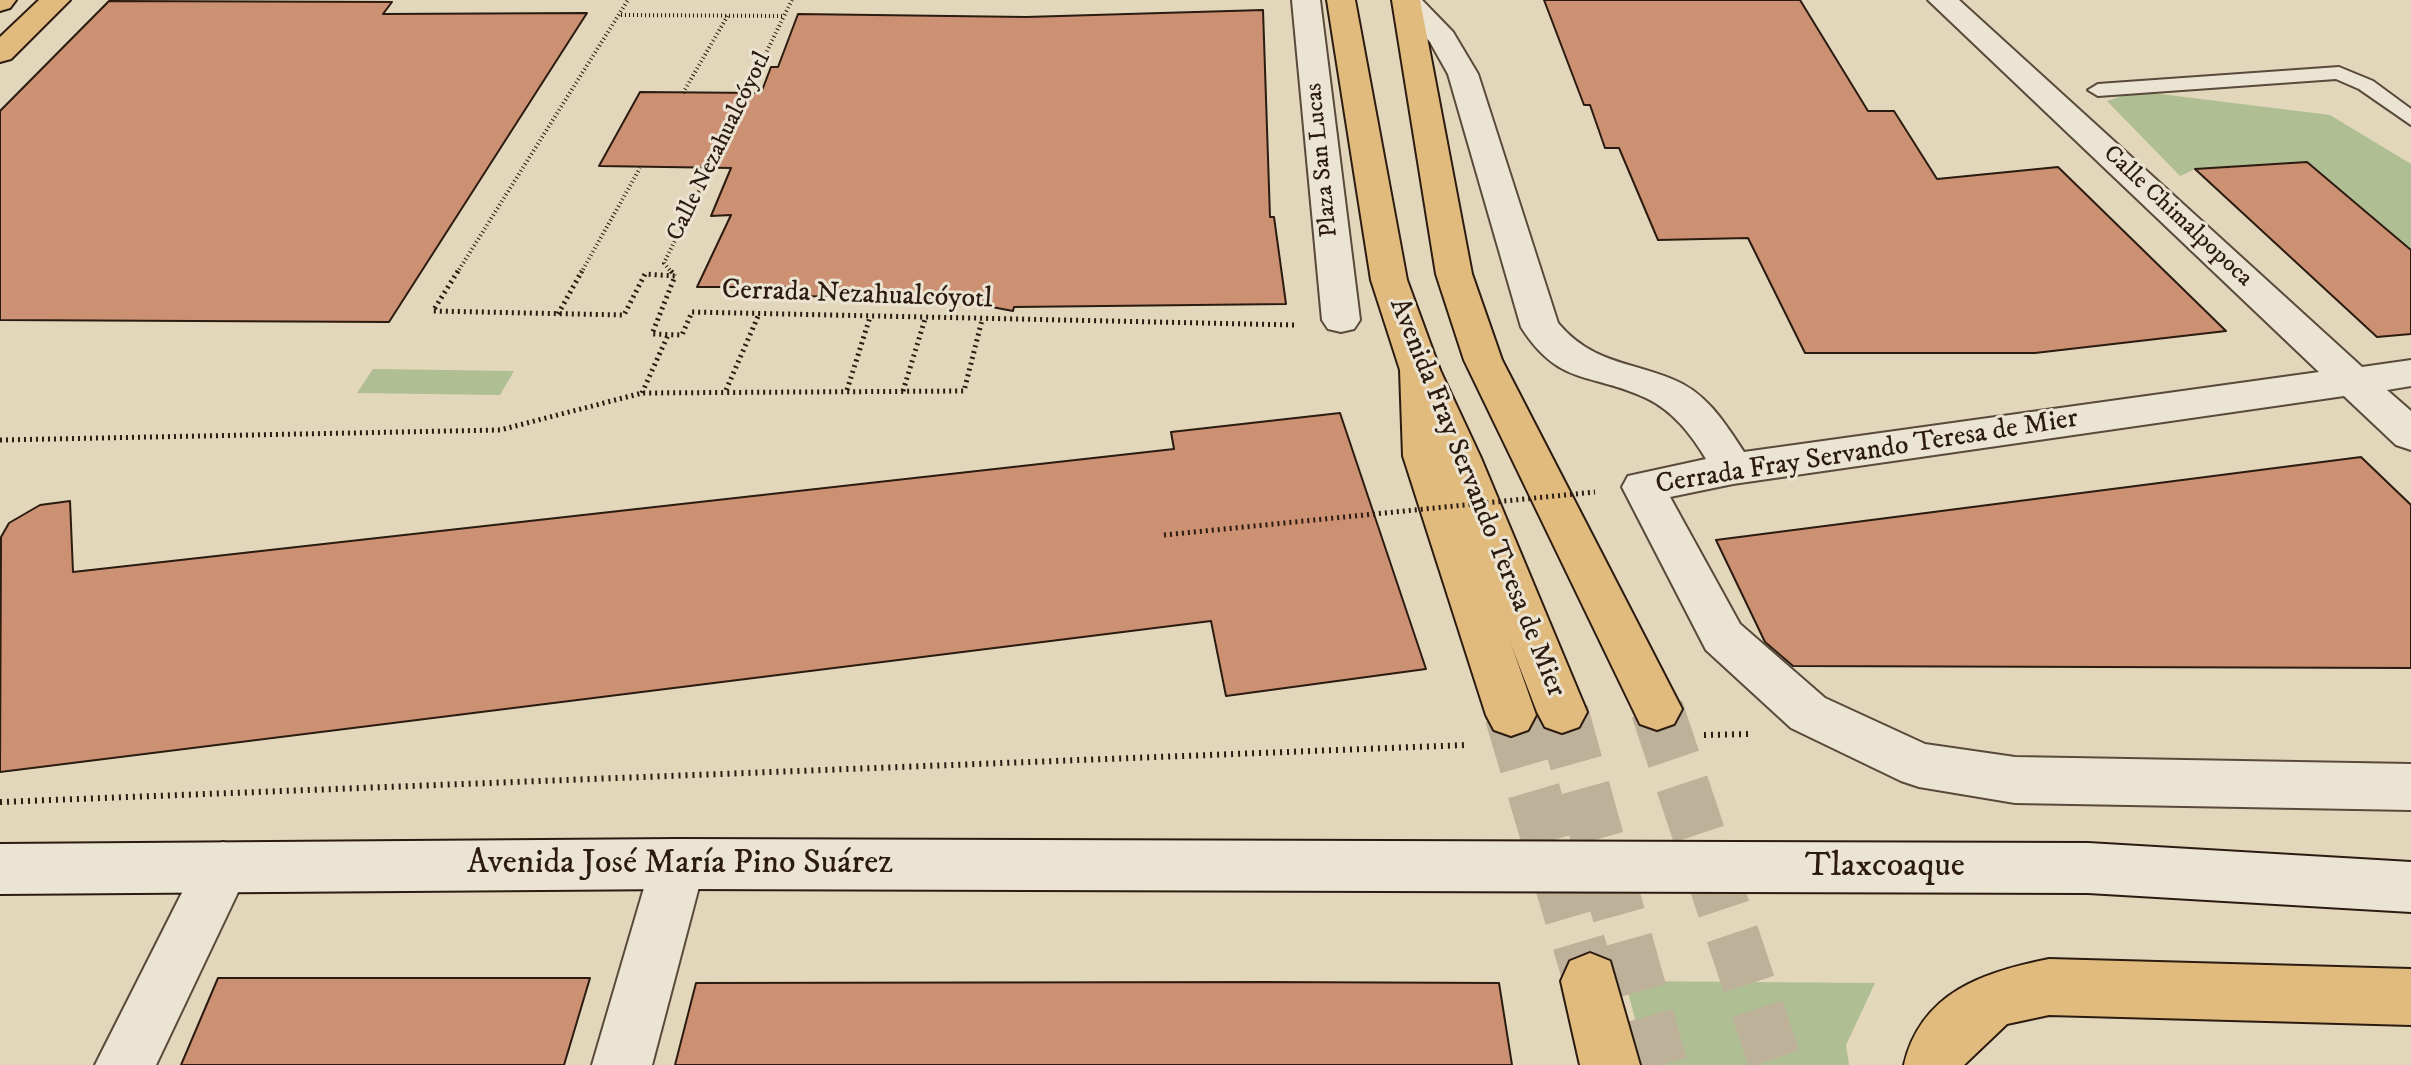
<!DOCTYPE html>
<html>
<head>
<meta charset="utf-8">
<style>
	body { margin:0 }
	canvas { display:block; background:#e2d6bb }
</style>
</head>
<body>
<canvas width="2411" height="1065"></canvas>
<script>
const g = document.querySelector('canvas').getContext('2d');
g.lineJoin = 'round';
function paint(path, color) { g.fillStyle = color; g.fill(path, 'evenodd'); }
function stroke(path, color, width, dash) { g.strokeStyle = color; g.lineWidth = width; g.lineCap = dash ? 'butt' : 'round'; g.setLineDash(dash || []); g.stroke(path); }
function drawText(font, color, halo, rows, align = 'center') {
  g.font = font + ' "IM FELL DW Pica",serif'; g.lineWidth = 6; g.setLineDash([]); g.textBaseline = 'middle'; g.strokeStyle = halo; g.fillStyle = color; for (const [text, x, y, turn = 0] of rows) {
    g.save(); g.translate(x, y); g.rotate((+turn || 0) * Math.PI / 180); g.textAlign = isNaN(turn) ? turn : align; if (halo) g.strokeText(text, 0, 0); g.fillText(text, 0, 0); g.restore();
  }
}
paint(new Path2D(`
	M2136,91L2330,115L2411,164V250L2307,162L2195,169L2180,176L2107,101Z
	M373,369L514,371L500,395L357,393Z
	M1625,981L1875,983L1846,1045L1849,1065H1647Z`), '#afbe93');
const building = new Path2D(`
	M1544,0H1800L1868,111H1894L1937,179L2058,167L2226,331L2035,353H1805L1748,238L1658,240L1619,148H1605L1590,105H1584Z
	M109,1L392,2L383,14L587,13L389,322L0,320V111Z
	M1263,10L1270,217H1274L1286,304L1014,307L1013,311L944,298L789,296L791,287H697L731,215L711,216L731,168L599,166L640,92L761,93L771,67H778L798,14L1026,17Z
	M2307,162L2411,250V334L2377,337L2195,169Z
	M1340,413L1426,669L1226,696L1211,621L0,772L1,537L9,523L40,505L70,501L73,572L1174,449L1171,432Z
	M2361,457L2411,505V668L1793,666L1765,642L1716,540Z
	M218,978H590L564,1065H181Z
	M1265,982L1499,983L1512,1065H675L696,983Z`);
paint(building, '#cb9172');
stroke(building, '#2b1b10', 2);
stroke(new Path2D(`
	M1657,709L1776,1065
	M1562,712L1661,1065`), '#bdb199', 53, [53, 26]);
stroke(new Path2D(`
	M1511,715L1590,981`), '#bdb199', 53, [53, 26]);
const lane = new Path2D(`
	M2339,67L2373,81L2411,109V125L2359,89L2336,79L2098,96L2088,90L2098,84Z`);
const street = new Path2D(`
	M1292,0H1320L1360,320L1354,329L1341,332L1328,329L1322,320Z
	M1392,0H1422L1453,32L1478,74L1558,323C1592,363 1627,361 1672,379C1706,392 1725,423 1744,452L2319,372L1928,0H1959L2362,367L2411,360V386L2387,390L2411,411V450L2396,445L2344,396L1733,484L1670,497L1740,624L1825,698L1925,744L2015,757L2411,764V810L2015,803L1919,787L1901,781L1791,728L1706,650L1622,487L1628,476L1706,459C1691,434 1673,411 1646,398C1591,372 1559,387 1521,327L1448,74L1430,42Z
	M678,839L697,847L705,864L652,1065H592L651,864L659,847Z
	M223,842L242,849L250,867L156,1065H95L204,849Z`);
const secondary = new Path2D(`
	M678,839L2088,843L2411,862V912L2088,893L678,889L0,894V844Z`);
const primary = new Path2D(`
	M0,0H16L10,8L0,11Z
	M39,0H70L11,59L0,62V37Z
	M1327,0H1355L1407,280L1440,370L1481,458L1587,712L1579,727L1562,733L1545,727L1537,712L1439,458L1400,370L1371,280Z
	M1392,0H1420L1472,274L1502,360L1682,709L1674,724L1657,730L1640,724L1464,360L1436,274Z`);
const highway = new Path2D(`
	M1420,357L1434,361L1440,370L1445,456L1536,715L1528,730L1511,736L1494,730L1486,715L1403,456L1400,370L1406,361Z
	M1590,953L1610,961L1640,1065H1580L1561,981L1570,961Z
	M2049,959L2411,969V1025L2049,1015L2007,1024L1964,1065H1904C1921,992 1984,972 2049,959Z`);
stroke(lane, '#594a3b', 4);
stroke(street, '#594a3b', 4);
stroke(secondary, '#2b1b10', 4);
stroke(primary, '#2b1b10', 4);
stroke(highway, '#2b1b10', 4);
stroke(new Path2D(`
	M621,15L784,16L792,0
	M683,93L728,15
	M457,273L628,0
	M581,273L640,168
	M672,273L664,263L784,16`), '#2b1b10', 4, [1, 3]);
stroke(new Path2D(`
	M458,271L433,311L624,315L645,274L675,276L652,334L682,335L692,312L1295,325
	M671,271L675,276
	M558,314L582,271
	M726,390L759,314
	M847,390L870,317
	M903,391L925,319
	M642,393L668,335
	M0,440L500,430L642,393L964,391L982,320`), '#2b1b10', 5, [2, 4]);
stroke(new Path2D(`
	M1704,735L1750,734
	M0,802L1466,745`), '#2b1b10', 6, [2, 5]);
paint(lane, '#ece4d3');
paint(street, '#ece4d3');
paint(secondary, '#ece4d3');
paint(primary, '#e1bb7e');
paint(highway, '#e1bb7e');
stroke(new Path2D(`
	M1164,535L1595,492`), '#2b1b10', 5, [2, 4]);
drawText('24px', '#2b1b10', '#ece4d3', [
	["Calle Nezahualcóyotl",720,147,-64],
	["Plaza San Lucas",1323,160,-96],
	["Calle Chimalpopoca",2177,217,43]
]);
drawText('28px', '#2b1b10', '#ece4d3', [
	["Cerrada Nezahualcóyotl",857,296,2],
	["Cerrada Fray Servando Teresa de Mier",1867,453,-9],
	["Avenida Fray Servando Teresa de Mier",1476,498,68]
]);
drawText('34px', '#2b1b10', '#ece4d3', [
	["Avenida José María Pino Suárez",680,865],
	["Tlaxcoaque",1885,868]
]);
</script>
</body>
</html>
